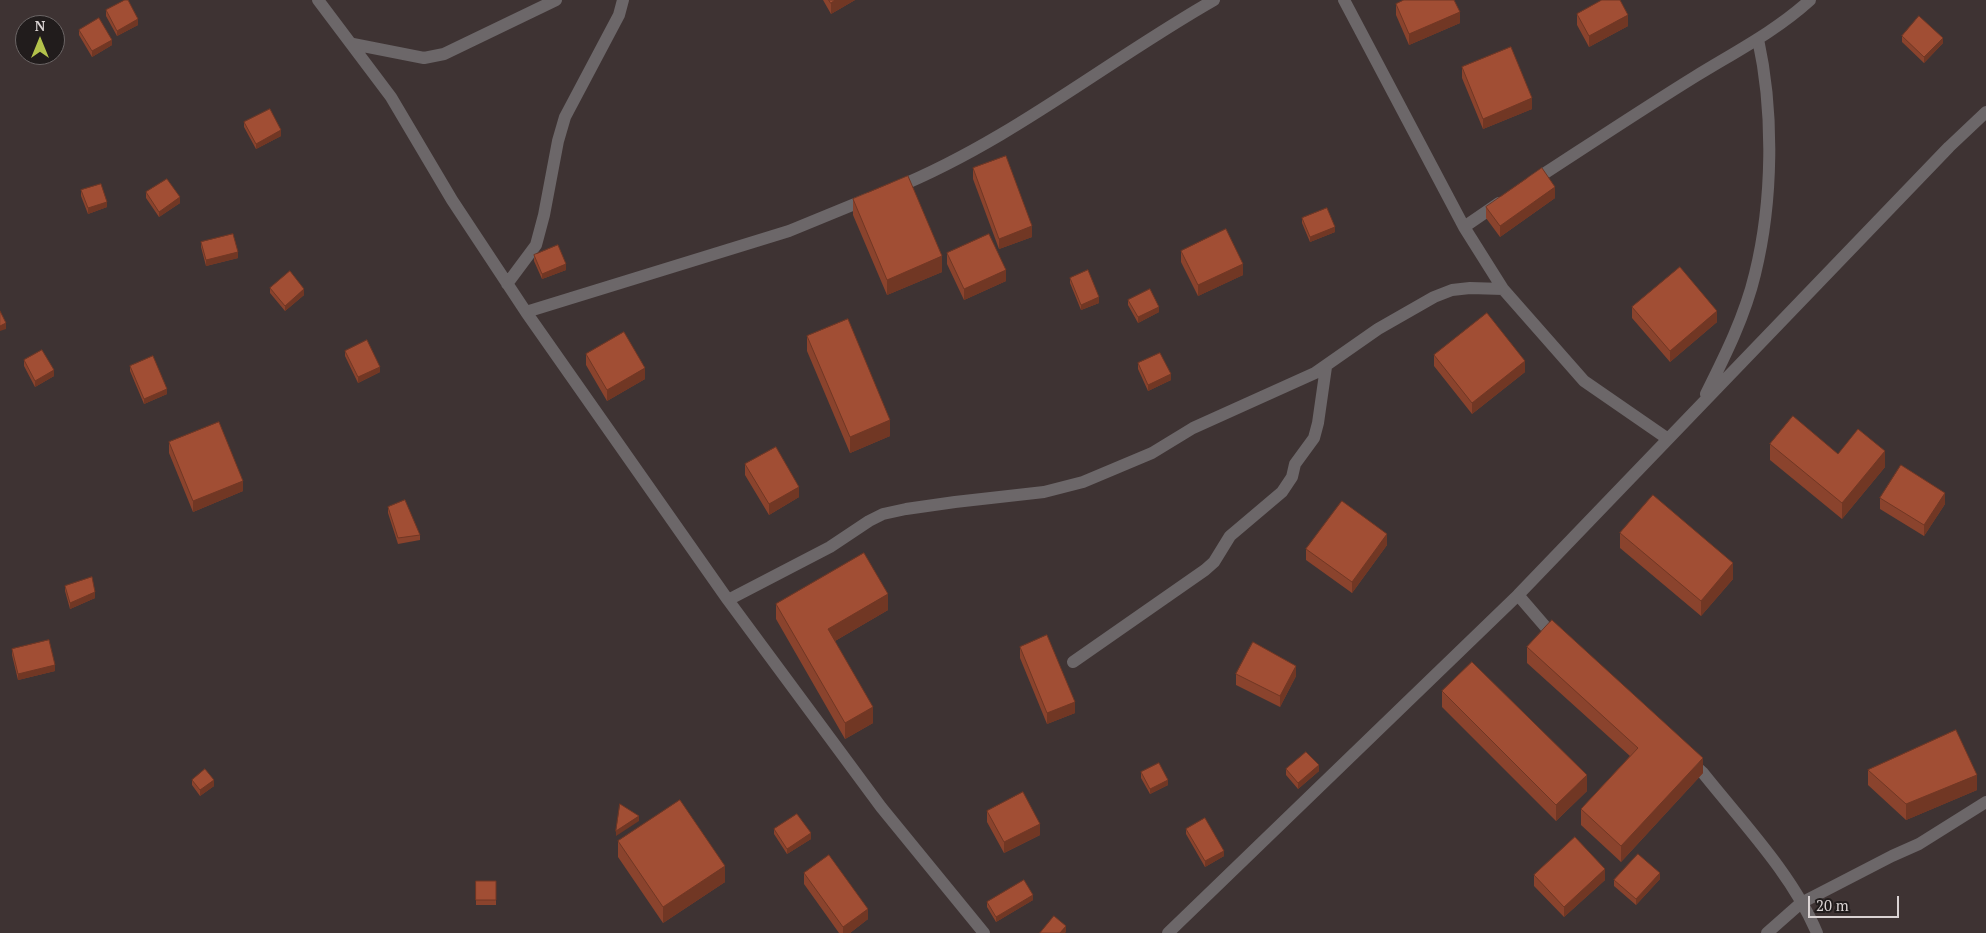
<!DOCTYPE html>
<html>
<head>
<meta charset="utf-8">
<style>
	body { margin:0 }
	#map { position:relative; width:1986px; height:933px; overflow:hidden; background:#3e3333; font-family:"PT Serif",serif }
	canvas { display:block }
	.north { position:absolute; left:15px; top:15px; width:50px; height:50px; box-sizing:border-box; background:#211c1c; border:1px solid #6b6565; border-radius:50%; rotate:0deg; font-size:14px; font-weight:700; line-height:20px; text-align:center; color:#dad3d3 }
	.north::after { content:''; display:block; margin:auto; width:18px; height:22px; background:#b3c24b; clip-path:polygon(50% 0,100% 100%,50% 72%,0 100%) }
	.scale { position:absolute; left:1808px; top:896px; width:91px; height:22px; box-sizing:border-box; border:2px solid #dad3d3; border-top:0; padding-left:6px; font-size:15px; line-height:18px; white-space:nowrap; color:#dad3d3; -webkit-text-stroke:4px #211c1c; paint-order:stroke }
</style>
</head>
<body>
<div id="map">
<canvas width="1986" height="933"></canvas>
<div class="north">N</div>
<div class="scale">20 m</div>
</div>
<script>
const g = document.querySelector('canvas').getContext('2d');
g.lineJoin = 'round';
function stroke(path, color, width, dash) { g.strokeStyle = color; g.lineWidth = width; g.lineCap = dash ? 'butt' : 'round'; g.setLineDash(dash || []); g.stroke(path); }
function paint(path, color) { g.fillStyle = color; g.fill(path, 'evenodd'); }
stroke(new Path2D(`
	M318,0L391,97L452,200L526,312L728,600L881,807L984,933
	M1344,0L1464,227L1503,289L1584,381L1668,439
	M353,44L424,58L444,54L556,0
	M1533,181C1587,146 1641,110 1696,76C1735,52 1776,31 1810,0
	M895,188C1010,141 1107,61 1214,0
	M1464,227L1499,203
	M507,284L536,245L544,215L558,141L565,117L619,15L623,0
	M526,312L789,231L867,199
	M1706,394C1725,356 1745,316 1755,274C1773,201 1774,112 1758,39
	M1518,595L1556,639
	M728,600L830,547L869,521L883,514L906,509L955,502L1044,492L1083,482L1152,453L1193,428L1315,373L1378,329L1434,297L1452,290L1470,288L1503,289
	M1073,662L1205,570L1214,562L1230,536L1282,492L1292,477L1295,464L1314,438L1318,423L1326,367
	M1692,763L1703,773C1742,822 1793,875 1817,933
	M1168,933L1518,595L1949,147L1986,112
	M1767,933L1801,903L1892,856L1919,844L1986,802`), '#6c6769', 12);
paint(new Path2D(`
	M823,0H855L831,14Z
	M1396,4L1460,23L1409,45L1396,15Z
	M106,10L138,25L117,36L106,16Z
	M1577,14L1628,26L1589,47L1577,25Z
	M79,30L112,45L92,57L79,35Z
	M1902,36L1943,43L1924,63L1902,42Z
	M1462,67L1532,109L1483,129L1462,78Z
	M244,122L281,136L256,149L244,127Z
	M973,168L1032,237L999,249L973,179Z
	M81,190L107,207L88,214L81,196Z
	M146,192L180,203L159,217L146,198Z
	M1555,198L1500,237L1486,218V207Z
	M853,199L942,272L887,295L853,215Z
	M1302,218L1335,232L1310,242L1302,223Z
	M201,242L238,258L206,266L201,247Z
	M1181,251L1243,275L1198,296L1181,262Z
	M947,253L1006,281L964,300L947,264Z
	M534,255L566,270L542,279L534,261Z
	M1070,278L1099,303L1081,310L1070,283Z
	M270,288L304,295L285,311L270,293Z
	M1128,300L1159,312L1138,323L1128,305Z
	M1632,307L1717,322L1670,362L1632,318Z
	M807,336L890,436L850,453L807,351Z
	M345,351L380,372L358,383L345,356Z
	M586,354L645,379L607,401L586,365Z
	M1434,355L1525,372L1472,414L1434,366Z
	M24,360L54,376L35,387L24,366Z
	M1138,363L1171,380L1148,391L1138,369Z
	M130,366L167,394L144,404L130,371Z
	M169,442L243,491L193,512L169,453Z
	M1770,444L1838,454L1885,467L1842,519L1770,460Z
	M745,464L799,497L769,515L745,475Z
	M1880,498L1945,504L1924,536L1880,509Z
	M388,507L420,535V540L398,544L388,513Z
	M1620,533L1733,579L1701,616L1620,548Z
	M1387,545L1352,593L1306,560V549Z
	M65,586L95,598L70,609L65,591Z
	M776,604L888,610L835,641L873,723L845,739L776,619Z
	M1020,647L1075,713L1047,724L1020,658Z
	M1527,647L1703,773L1621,862L1581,825V809L1630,756L1527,663Z
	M12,649L55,671L18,680L12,655Z
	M1236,674L1296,676L1280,707L1236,685Z
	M1442,691L1587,791L1556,821L1442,707Z
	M1286,769L1319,771L1298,789L1286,775Z
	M1868,770L1977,790L1906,820L1868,785Z
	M1141,772L1168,785L1150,794L1141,778Z
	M192,780L214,786L200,796L192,785Z
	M987,811L1040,835L1004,853L987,822Z
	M774,829L811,839L787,854L774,834Z
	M1186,829L1224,856L1205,867L1186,834Z
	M618,841L725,882L663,923L618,857Z
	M804,873L868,919L850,933H839L804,884Z
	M1534,875L1605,880L1564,917L1534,886Z
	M1660,879L1636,905L1614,886V880Z
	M476,881H496V905H476Z
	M1033,900L996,922L987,907V902Z`), '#8a432d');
paint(new Path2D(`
	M835,0H855L831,14V3Z
	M1460,12V23L1409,45V34Z
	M1628,15V26L1589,47V36Z
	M138,19V25L117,36V31Z
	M1943,38V43L1924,63V57Z
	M112,40V45L92,57V51Z
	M1532,98V109L1483,129V119Z
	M281,130V136L256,149V144Z
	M1555,187V198L1500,237V226Z
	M180,197V203L159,217V212Z
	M107,202V207L88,214V208Z
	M1032,226V237L999,249V239Z
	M1335,227V232L1310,242V237Z
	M238,252V258L206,266V260Z
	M942,256V272L887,295V280Z
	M566,264V270L542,279V274Z
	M1243,264V275L1198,296V285Z
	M1006,270V281L964,300V289Z
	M304,289V295L285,311V306Z
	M1099,297V303L1081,310V305Z
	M1159,307V312L1138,323V317Z
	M1717,311V322L1670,362V351Z
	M6,323V329L0,331V326Z
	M1525,361V372L1472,414V403Z
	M380,367V372L358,383V377Z
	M645,368V379L607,401V390Z
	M54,370V376L35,387V381Z
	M1171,374V380L1148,391V385Z
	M167,389V394L144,404V399Z
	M890,420V436L850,453V437Z
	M1885,451V467L1842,519V503Z
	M243,481V491L193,512V501Z
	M799,487V497L769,515V504Z
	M1945,493V504L1924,536V525Z
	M1387,534V545L1352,593V582Z
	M1733,563V579L1701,616V601Z
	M95,592V598L70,609V603Z
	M888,594V610L828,645V629Z
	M55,665V671L18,680V674Z
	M1296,666V676L1280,707V696Z
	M1075,702V713L1047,724V713Z
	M873,707V723L845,739V723Z
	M1703,758V773L1621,862V846Z
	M1319,765V771L1298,789V783Z
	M1587,775V791L1556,821V805Z
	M1977,775V790L1906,820V804Z
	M214,780V786L200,796V790Z
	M1168,780V785L1150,794V789Z
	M639,816V821L616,836V831Z
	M1040,824V835L1004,853V842Z
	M811,833V839L787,854V849Z
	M1224,851V856L1205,867V861Z
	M725,866V882L663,923V907Z
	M1605,869V880L1564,917V907Z
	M1660,873V879L1636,905V899Z
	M1033,895V900L996,922V917Z
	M868,909V919L850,933H843V927Z
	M1066,926V932L1065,933H1060Z`), '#713724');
const building = new Path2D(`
	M125,0H128L138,19L117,31L106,10Z
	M829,0H835L831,3Z
	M1404,0H1454L1460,12L1409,34L1396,4Z
	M1602,0H1620L1628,15L1589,36L1577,14Z
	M1919,16L1943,38L1924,57L1902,36Z
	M99,18L112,40L92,51L79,30Z
	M1511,47L1532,98L1483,119L1462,67Z
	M270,109L281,130L256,144L244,122Z
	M1006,156L1032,226L999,239L973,168Z
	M1542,168L1555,187L1500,226L1486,207Z
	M908,176L942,256L887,280L853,199Z
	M167,179L180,197L159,212L146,192Z
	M101,184L107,202L88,208L81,190Z
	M1327,208L1335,227L1310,237L1302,218Z
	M1226,229L1243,264L1198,285L1181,251Z
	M233,234L238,252L206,260L201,242Z
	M989,234L1006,270L964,289L947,253Z
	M558,245L566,264L542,274L534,255Z
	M1680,267L1717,311L1670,351L1632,307Z
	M1088,270L1099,297L1081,305L1070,278Z
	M290,271L304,289L285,306L270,288Z
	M1150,289L1159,307L1138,317L1128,300Z
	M0,311L6,323L0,326Z
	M1487,313L1525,361L1472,403L1434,355Z
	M848,319L890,420L850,437L807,336Z
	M624,332L645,368L607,390L586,354Z
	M367,340L380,367L358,377L345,351Z
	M42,350L54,370L35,381L24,360Z
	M1160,353L1171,374L1148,385L1138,363Z
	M153,356L167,389L144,399L130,366Z
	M1793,416L1838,454L1858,429L1885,451L1842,503L1770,444Z
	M219,422L243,481L193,501L169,442Z
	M776,447L799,487L769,504L745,464Z
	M1901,465L1945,493L1924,525L1880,498Z
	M1653,495L1733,563L1701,601L1620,533Z
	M405,500L420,535L398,538L388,507Z
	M1342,501L1387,534L1352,582L1306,549Z
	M864,553L888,594L828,629L873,707L845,723L776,604Z
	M92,577L95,592L70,603L65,586Z
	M1552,620L1703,758L1621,846L1581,809L1638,748L1527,647Z
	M1047,635L1075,702L1047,713L1020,647Z
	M49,640L55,665L18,674L12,649Z
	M1253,642L1296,666L1280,696L1236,674Z
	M1472,662L1587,775L1556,805L1442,691Z
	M1956,730L1977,775L1906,804L1868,770Z
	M1306,752L1319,765L1298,783L1286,769Z
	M1159,763L1168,780L1150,789L1141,772Z
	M205,769L214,780L200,790L192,780Z
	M1023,792L1040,824L1004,842L987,811Z
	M680,800L725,866L663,907L618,841Z
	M620,804L639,816L616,831Z
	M797,814L811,833L787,849L774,829Z
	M1205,818L1224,851L1205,861L1186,829Z
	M1575,837L1605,869L1564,907L1534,875Z
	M1638,854L1660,873L1636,899L1614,880Z
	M829,855L868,909L843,927L804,873Z
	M1024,880L1033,895L996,917L987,902Z
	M476,881H496V900H476Z
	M1054,916L1066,926L1060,933H1040Z`);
paint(building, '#a14e34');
stroke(building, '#713724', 1);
</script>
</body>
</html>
